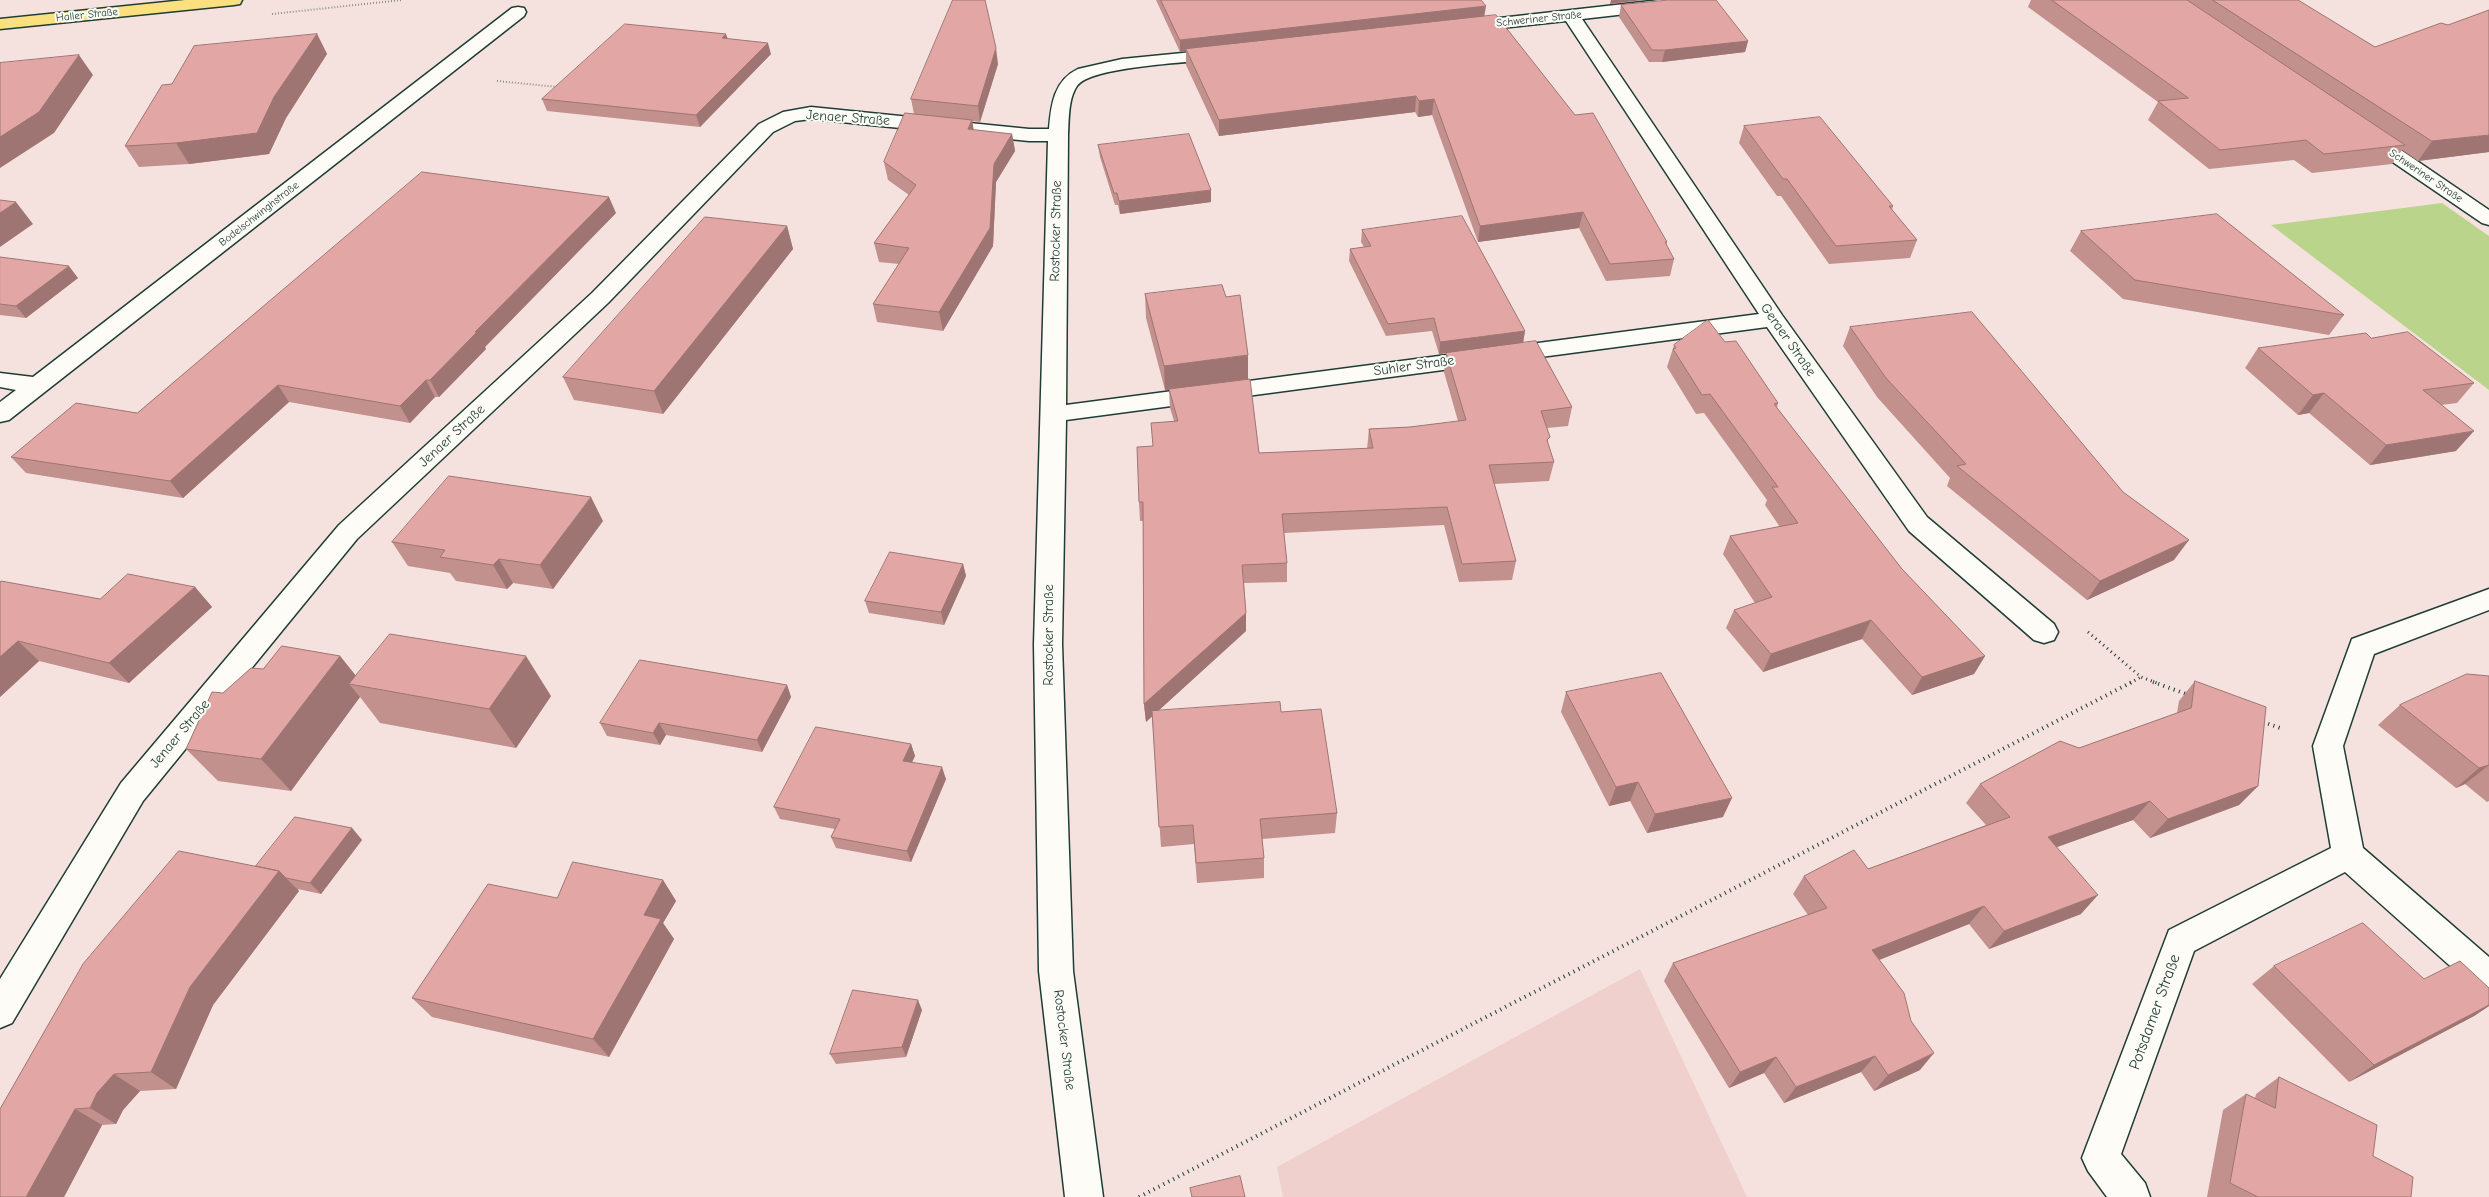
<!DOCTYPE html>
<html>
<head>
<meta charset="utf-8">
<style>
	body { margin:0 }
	canvas { display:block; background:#f5e2de }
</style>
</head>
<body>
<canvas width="2489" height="1197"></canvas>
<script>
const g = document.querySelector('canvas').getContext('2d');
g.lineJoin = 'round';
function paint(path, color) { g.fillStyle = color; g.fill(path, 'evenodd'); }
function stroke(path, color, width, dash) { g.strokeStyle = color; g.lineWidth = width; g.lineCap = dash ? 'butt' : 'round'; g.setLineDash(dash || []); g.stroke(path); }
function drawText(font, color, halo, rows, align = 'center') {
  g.font = font + ' "Comic Neue",sans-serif'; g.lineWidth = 4; g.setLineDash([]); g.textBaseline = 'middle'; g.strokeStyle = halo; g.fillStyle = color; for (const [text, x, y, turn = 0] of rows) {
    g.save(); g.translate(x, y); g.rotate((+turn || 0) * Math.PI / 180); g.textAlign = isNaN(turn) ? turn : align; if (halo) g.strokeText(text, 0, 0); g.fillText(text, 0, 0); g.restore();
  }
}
paint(new Path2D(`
	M1640,969L1747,1197H1283L1277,1167Z`), '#efd0cd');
paint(new Path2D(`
	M2442,203L2489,236V390L2271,225Z`), '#bad48b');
const minor = new Path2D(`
	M1660,0H1713L1711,4L1705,5L1582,19L1782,315L1927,517L2054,624L2058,632L2054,640L2044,643L2034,640L1909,531L1767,327L1066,420L1062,644L1073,971L1103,1197H1065L1039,971L1034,644L1048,141H1029L811,119L795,121L773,132L608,303L357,539L143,801L12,1023L0,1028V979L121,783L339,525L592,293L759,124L783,112L811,107L1029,129H1049C1051,105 1054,80 1078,69L1122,59L1223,49L1229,50L1232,54L1229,58L1223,59C1196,62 1090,66 1077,86C1068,99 1069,120 1068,135L1066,405L1759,314L1566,21L1464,32L1458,31L1455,27L1458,23L1464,22Z
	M518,7L524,8L526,12L524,16L9,420L0,422V402L16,390L0,387V373L33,377L512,8Z
	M2366,129L2373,131L2489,210V225L2482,223L2359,139L2356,135L2359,131Z
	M2489,589V610L2374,654L2343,746L2363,848L2489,957V995L2477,990L2345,872L2194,951L2121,1154L2145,1183L2150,1197H2107L2088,1171L2082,1158L2169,930L2331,848L2313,746L2352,639Z`);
const major = new Path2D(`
	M185,0H242L240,4L234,5L0,29V19Z`);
stroke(minor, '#1f3d34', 3);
stroke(major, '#1f3d34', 3);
stroke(new Path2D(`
	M272,14L402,0
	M497,81L558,87`), '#1f3d34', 2, [0.5, 2.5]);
stroke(new Path2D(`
	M2088,632L2141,677L2157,683
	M2130,683L2141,677`), '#1f3d34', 3, [1, 4]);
stroke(new Path2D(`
	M2153,682L2189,695
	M2263,722L2283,729
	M1139,1197L2132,682`), '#1f3d34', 4, [1, 4.5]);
paint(minor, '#fdfcf7');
paint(major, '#fbe080');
paint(new Path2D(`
	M1156,0H1481L1484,16L1667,242L1666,245L1674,259L1670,276L1606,281L1579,228L1478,242L1432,115L1418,117L1415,112L1219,136L1186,65V51L1180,52Z
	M2031,0H2298L2489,152L2418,161L2402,150L2392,164L2312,173L2294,160L2209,169L2148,120L2158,102L2028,7Z
	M1621,5L1748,41L1745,52L1662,62H1649L1619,17Z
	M317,34L327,54L286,118L269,154L189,164L139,167L125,146L172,84Z
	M771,54L700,127L547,111L542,99Z
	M998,64L980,122L972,121L973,130L1012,134L1015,151L996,182L993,246L943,331L877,322L873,304L899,264L879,262L874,243L909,195L888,180L884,162L914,114L911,99Z
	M1744,126L1893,206L1892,210L1917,240L1910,258L1829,264L1781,196H1777L1739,143Z
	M1098,145L1211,202L1120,214L1118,205H1115L1100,157Z
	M616,213L485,347L486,349L439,397H435L410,423L289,402L183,498L26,473L11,457L137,413Z
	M787,226L793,249L663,414L574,400L563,377Z
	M1362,230L1525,331L1523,343L1572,407L1568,426L1547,428L1548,444L1554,462L1549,481L1494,484L1516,561L1512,580L1459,582L1444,525L1284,533L1287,563V582L1244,583L1246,613V631L1158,711L1281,712L1337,813L1335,833L1262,839L1264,858V878L1197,883L1194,844L1161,847L1152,716L1146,722L1144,704L1143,521H1140L1139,502L1153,446L1174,421L1170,408L1169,390H1165L1146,318L1145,294L1248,379L1259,453L1367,449L1369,429L1410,427L1458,421L1444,372L1446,353L1439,354L1432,331L1386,336L1349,261L1350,249L1364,247L1361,242Z
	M2081,231L2344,315L2329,335L2123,299L2070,251Z
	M0,257L78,278L26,318L0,315Z
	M1850,327L2123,492L2174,560L2087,600L1947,486L1950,478L1877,397L1843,346Z
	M2371,338L2474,383L2457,403L2441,405L2456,451L2370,465L2309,413L2298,415L2245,368L2258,348Z
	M1725,342L1778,403L1777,408L1902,569L1985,656L1974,674L1912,695L1862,639L1763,672L1726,628L1734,610L1755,603L1723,554L1730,536L1780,527L1765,505L1767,500L1704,413L1696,414L1667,367L1674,345Z
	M603,521L553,589L513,583L507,589L456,581L450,573L408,566L392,542Z
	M963,564L966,576L944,625L869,613L865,601Z
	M0,582L100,599L195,587L212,607L129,683L39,661L0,697Z
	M340,656L356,676L551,696L516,748L380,723L360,697L291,791L218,781L186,749L223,693Z
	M2489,676V801L2487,802L2465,784L2456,788L2378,725L2400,705Z
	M2195,681L2258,786L2239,805L2150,838L2133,820L2056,847L2081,914L1989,949L1969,924L1879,960L1920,1070L1874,1091L1861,1072L1784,1103L1764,1073L1729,1088L1664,981L1673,963L1808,915L1793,894L1804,876L1868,869L1986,825L1966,803L1980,784L2177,713L2179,701Z
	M787,685L791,697L762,752L666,735L660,745L607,736L600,723Z
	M1566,692L1723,817L1647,833L1630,801L1609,806L1561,712Z
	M911,744L915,756L912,762L946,779L911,862L836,848L831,837L835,829L780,819L774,807Z
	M352,828L362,840L321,894L298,889L299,891L213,1005L176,1089L140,1091L123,1110L116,1124L102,1125L64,1197H0L256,866Z
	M663,880L676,901L663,923L674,939L609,1057L432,1017L412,998Z
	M2274,966L2424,979L2489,988V1006L2474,1016L2349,1082L2252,984Z
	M922,1010L906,1057L836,1064L830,1054Z
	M2279,1077L2373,1156L2411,1197H2207L2223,1110L2246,1094L2255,1098L2256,1094Z`), '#c2908d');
paint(new Path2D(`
	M1611,0H1643L1610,4Z
	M1486,6L1484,18L1186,49V51L1180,52V40Z
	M317,34L327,54L286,118L269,154L189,164L176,143L274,97Z
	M726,34L730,45L722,38Z
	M1748,41L1745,52L1662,62L1665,50Z
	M768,43L771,54L700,127L696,115Z
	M996,48L998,64L980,122L978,106Z
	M79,55L93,75L54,133L0,168V137Z
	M1416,96L1415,112L1219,136V120Z
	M1434,99L1432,115L1418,117L1419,101Z
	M972,120L975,137L968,129Z
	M1012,134L1015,151L996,182L993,246L943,331L939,312L994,164Z
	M2489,135V152L2418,161L2432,141Z
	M1211,190V202L1120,214L1119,201Z
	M609,197L616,213L485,347L486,349L439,397L430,380L475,332Z
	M16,202L33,224L0,247V213Z
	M1583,212L1579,228L1478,242L1480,226Z
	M787,226L793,249L663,414L654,391Z
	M69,266L78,278L26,318L16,306Z
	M1525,331L1523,343L1439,354L1440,342Z
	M1248,355V379L1165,390L1164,366Z
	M426,380L435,397L410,423L400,406Z
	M278,385L289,402L183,498L170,481Z
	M2324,393L2309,413L2298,415L2313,395Z
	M2474,431L2456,451L2370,465L2386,445Z
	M591,497L603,521L553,589L540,565Z
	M2189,540L2174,560L2087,600L2100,581Z
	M499,559L513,583L507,589L493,565Z
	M963,564L966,576L944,625L941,612Z
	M195,587L212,607L129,683L109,663Z
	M1246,613V631L1146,722L1144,704Z
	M1871,620L1862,639L1763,672L1771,654Z
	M18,641L39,661L0,697V657Z
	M340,656L364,686L349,684L360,697L291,791L261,759Z
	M526,656L551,696L516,748L489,709Z
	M1985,656L1974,674L1912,695L1922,677Z
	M787,685L791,697L762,752L757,740Z
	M659,723L666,735L660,745L653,733Z
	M911,744L915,756L907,773L903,761Z
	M2489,765L2465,784L2456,788L2479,768Z
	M942,767L946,779L911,862L907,851Z
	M1638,782L1630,801L1609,806L1616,787Z
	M2258,786L2239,805L2150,838L2168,819Z
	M1732,798L1723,817L1647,833L1655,814Z
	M2150,801L2133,820L2032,856L2048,837Z
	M352,828L362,840L321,894L310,883Z
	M279,871L299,891L213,1005L176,1089L151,1072L190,987Z
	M663,880L676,901L663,923L674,939L609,1057L593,1039L644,915Z
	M2098,895L2081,914L1989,949L2004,931Z
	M1984,906L1969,924L1859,968L1872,950Z
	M918,1000L922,1010L906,1057L902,1047Z
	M2489,1005V1006L2474,1016L2349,1082L2374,1065Z
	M1934,1053L1920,1070L1874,1091L1888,1075Z
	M1875,1056L1861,1072L1784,1103L1796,1087Z
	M1776,1057L1764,1073L1729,1088L1740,1072Z
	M114,1074L140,1091L123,1110L116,1124L90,1108L97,1093Z
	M75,1109L102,1125L64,1197H26Z`), '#9e7573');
const building = new Path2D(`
	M953,0H985L996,48L978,106L911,99Z
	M1161,0H1481L1486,6L1180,40Z
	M1669,0H1716L1748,41L1665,50H1652L1621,5Z
	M2052,0H2187L2405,145L2324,154L2306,140L2220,150L2158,101L2188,98Z
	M2213,0H2298L2375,47L2441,23L2448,25L2489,10V135L2432,141Z
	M1496,15L1575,115L1593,113L1667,242H1665L1674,259L1610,264L1583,212L1480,226L1434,99L1419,101L1416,96L1219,120L1186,49Z
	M625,24L726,34L722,38L768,43L696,115L542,99Z
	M317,34L274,97L257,133L176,143L125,146L162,85L172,84L194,46Z
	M79,55L39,112L0,137V63Z
	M905,113L972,120L968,129L1012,134L994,164L990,228L939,312L873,304L909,248L874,243L916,185L884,162Z
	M1820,117L1893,206H1889L1917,240L1836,246L1787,179H1783L1744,126Z
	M1189,134L1211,190L1119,201L1117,193H1114L1098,145Z
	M422,172L609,197L475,332H477L430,380H426L400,406L278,385L170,481L11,457L76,403L137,413Z
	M0,200L16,202L0,213Z
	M2217,214L2344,315L2135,280L2081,231Z
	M1462,216L1525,331L1440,342L1434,318L1388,324L1350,249L1371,246L1362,230Z
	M705,217L787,226L654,391L563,377Z
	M0,257L69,266L16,306L0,304Z
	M1222,285L1226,297L1240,295L1248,355L1164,366L1145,294Z
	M1972,312L2123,492L2189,540L2100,581L1957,466L1966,464L1886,378L1850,327Z
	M1708,320L1725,342L1736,341L1778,403L1774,404L1902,569L1985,656L1922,677L1871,620L1771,654L1734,610L1772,597L1730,536L1798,523L1772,487H1778L1710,394L1702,395L1673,349L1676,348L1674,345Z
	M2408,332L2474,383L2423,390L2474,431L2386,445L2324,393L2313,395L2258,348L2366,333L2371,338Z
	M1536,341L1572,407L1541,411L1550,437L1547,440L1554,462L1489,465L1516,561L1462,564L1447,507L1282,514L1287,563L1242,565L1246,613L1144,704L1143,502H1139L1137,447L1153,446L1151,423L1178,421L1169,389L1250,379L1259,453L1373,448L1369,429L1410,427L1466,420L1446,353Z
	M449,476L591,497L540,565L499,559L493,565L440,557L445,550L392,542Z
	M890,552L963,564L941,612L865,601Z
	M128,574L195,587L109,663L18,641L0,657V582L1,581L100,599Z
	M390,634L526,656L489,709L349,684Z
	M282,646L340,656L261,759L186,749L212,692L223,693L251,668L263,669Z
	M640,660L787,685L757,740L659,723L653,733L600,723Z
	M1661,673L1732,798L1655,814L1638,782L1616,787L1566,692Z
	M2467,674L2489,676V765L2479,768L2400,705Z
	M2195,681L2266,707L2258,786L2168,819L2150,801L2048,837L2098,895L2004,931L1984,906L1872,950L1904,993L1911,1021L1934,1053L1888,1075L1875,1056L1796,1087L1776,1057L1740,1072L1673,963L1827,908L1804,876L1854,850L1868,869L2010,817L1980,784L2060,741L2079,748L2191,708Z
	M1280,702L1281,712L1321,709L1337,813L1260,819L1264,858L1196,863L1193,825L1159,827L1152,711Z
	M816,727L911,744L903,761L942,767L907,851L831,837L840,819L774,807Z
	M295,817L352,828L310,883L286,878L279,871L256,866Z
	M179,851L279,871L190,987L151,1072L114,1074L97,1093L90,1108L75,1109L26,1197H0V1109L83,964Z
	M573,862L663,880L644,915L661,919L593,1039L412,998L488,884L557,898Z
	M2363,923L2424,979L2460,961L2489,988V1005L2374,1065L2274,966Z
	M853,990L918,1000L902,1047L830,1054Z
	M2279,1077L2377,1125L2373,1156L2413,1177L2411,1197H2258L2230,1183L2246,1094L2275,1108Z
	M1240,1176L1245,1197H1192L1190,1188Z`);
paint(building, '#e2a7a4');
stroke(building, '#9e7573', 1);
drawText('11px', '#1f3d34', '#fdfcf7', [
	["Haller Straße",87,15,-6],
	["Schweriner Straße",1539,19,-6],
	["Schweriner Straße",2426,176,34],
	["Bodelschwinghstraße",259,214,-38]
]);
drawText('14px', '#1f3d34', '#fdfcf7', [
	["Jenaer Straße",848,118,4],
	["Rostocker Straße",1056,231,-89],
	["Geraer Straße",1788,340,55],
	["Suhler Straße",1414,366,-8],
	["Jenaer Straße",452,436,-43],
	["Rostocker Straße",1049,635,-90],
	["Jenaer Straße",180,734,-50],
	["Rostocker Straße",1064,1040,83]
]);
drawText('16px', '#1f3d34', '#fdfcf7', [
	["Potsdamer Straße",2155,1012,-70]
]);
</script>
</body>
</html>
